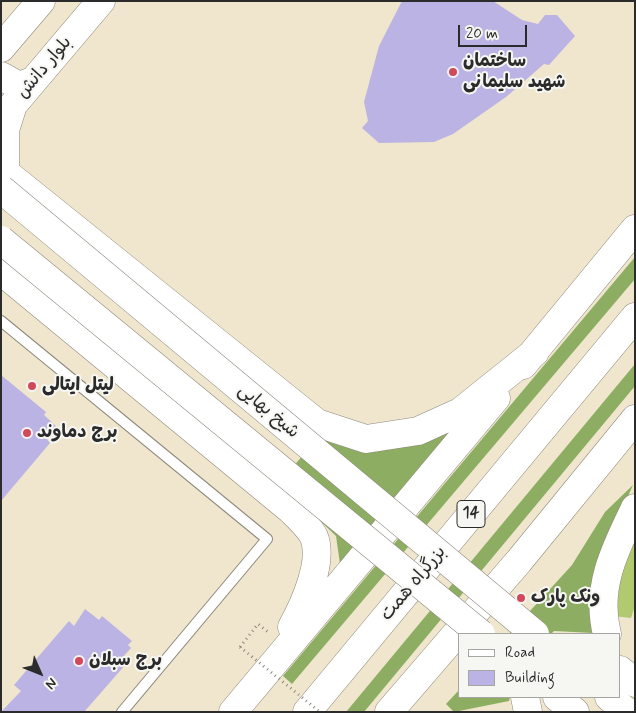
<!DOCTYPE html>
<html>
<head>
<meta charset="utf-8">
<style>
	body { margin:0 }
	#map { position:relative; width:636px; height:713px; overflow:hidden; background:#efe6cd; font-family:Mynerve,sans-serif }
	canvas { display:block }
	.frame { position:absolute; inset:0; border:2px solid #2b2b2b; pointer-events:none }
	.legend { position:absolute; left:458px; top:633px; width:162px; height:65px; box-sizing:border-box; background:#f6f6f2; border:1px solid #a5a5a2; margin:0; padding:6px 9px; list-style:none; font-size:15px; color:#2b2b2b }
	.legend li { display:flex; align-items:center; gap:10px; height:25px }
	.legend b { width:25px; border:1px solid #a5a5a2 }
	.north { position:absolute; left:15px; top:648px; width:50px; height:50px; -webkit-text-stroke:4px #f6f6f2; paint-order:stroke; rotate:134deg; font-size:14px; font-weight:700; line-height:20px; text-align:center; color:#2b2b2b }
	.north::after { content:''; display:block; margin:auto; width:18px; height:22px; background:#2b2b2b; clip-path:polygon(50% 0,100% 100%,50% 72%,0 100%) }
	.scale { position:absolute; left:458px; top:25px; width:69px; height:22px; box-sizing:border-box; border:2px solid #2b2b2b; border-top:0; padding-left:6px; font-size:15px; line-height:18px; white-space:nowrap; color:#2b2b2b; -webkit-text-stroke:4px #f6f6f2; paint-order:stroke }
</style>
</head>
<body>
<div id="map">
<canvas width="636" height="713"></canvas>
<div class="frame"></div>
<ul class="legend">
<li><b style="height:6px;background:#fff"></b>Road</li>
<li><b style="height:14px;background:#bbb3e3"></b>Building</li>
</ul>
<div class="north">N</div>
<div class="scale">20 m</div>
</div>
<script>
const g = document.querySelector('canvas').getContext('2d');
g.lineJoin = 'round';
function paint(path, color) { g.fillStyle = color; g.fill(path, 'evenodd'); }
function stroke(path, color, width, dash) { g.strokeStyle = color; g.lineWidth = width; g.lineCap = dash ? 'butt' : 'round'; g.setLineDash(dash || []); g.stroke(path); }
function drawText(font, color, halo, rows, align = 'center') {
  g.font = font + ' Mynerve,"Playpen Sans Arabic",sans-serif'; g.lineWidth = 4; g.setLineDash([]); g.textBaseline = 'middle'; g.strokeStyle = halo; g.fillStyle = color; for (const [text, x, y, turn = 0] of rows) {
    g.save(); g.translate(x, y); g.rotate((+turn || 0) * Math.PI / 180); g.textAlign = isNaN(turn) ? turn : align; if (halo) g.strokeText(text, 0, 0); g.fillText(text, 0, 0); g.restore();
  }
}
paint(new Path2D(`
	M635,529V606L631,618L613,616L612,601Z`), '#b2ca6f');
paint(new Path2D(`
	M635,257V279L292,684L283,676Z
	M635,364V386L364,712H346Z
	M444,431L453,437L341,571L336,536L280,482L321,434Z
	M633,485L605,548L590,605L593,633L554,631L551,634H509L572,565L605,512Z
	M460,689V697H510L509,701L454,712L446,704Z`), '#8dae62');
paint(new Path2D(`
	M402,1H493L522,20L538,24L545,15H557L575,36L549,65L544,64L506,97L453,134L434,142L379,143L362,128L368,121L364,102L379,46Z
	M1,375L46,412L44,415L57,427L47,439L50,443L1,501Z
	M85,609L99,620L102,616L132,641L128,645L131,648L121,659L126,664L84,712H1L21,691L14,685L69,621L74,626Z`), '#bbb3e3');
const lane = new Path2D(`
	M1,321L267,539L122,712`);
const secondary = new Path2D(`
	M1,48L41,1
	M1,76L19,86L33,81
	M5,172V130L13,105L101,1
	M557,697L575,712
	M609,697L627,712`);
const highway = new Path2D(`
	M1,169L317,423L366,439L418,431L460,412L535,352
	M1,271L291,510C298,517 310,528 314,537C324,562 304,605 292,627
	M523,365L635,229
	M607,634C595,588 615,549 635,508
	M620,670L635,683
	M525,697L528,712
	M233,712L496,398
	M307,712L635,317
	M389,712L519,561L635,419`);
stroke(lane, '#8d887c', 12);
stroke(secondary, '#8d887c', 29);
stroke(highway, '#8d887c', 29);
stroke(new Path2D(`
	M240,647L258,624L268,632`), '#8d887c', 3, [1, 4]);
stroke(lane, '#fff', 10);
stroke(secondary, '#fff', 28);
stroke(highway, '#fff', 28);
const secondaryBridge = new Path2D(`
	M1,189L535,634
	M1,240L481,634`);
stroke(secondaryBridge, '#8d887c', 29, []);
stroke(new Path2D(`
	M240,647L320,712`), '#8d887c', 3, [1, 4]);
stroke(secondaryBridge, '#fff', 28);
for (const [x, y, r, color] of [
	[453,72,5,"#d1495b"],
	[32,386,5,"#d1495b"],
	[27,433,5,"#d1495b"],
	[521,598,5,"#d1495b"],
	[79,661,5,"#d1495b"]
]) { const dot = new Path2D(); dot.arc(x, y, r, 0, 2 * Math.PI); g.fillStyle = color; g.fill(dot); stroke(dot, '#f6f6f2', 2); }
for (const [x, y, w] of [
	[471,514,28]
]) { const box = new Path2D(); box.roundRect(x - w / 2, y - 13.5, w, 27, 4); g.fillStyle = '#f6f6f2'; g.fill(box); stroke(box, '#2b2b2b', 1); }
drawText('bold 16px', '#2b2b2b', null, [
	["14",471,514]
]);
drawText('bold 18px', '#2b2b2b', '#f6f6f2', [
	["ساختمان",463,62],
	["شهید سلیمانی",463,83],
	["لیتل ایتالی",42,386],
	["برج دماوند",37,433],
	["ونک پارک",531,598],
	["برج سبلان",89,661]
], 'left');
drawText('18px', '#2b2b2b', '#f6f6f2', [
	["بلوار دانش",45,68,-50],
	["شیخ بهایی",268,412,40],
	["بزرگراه همت",414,584,-50]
]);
</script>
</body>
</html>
